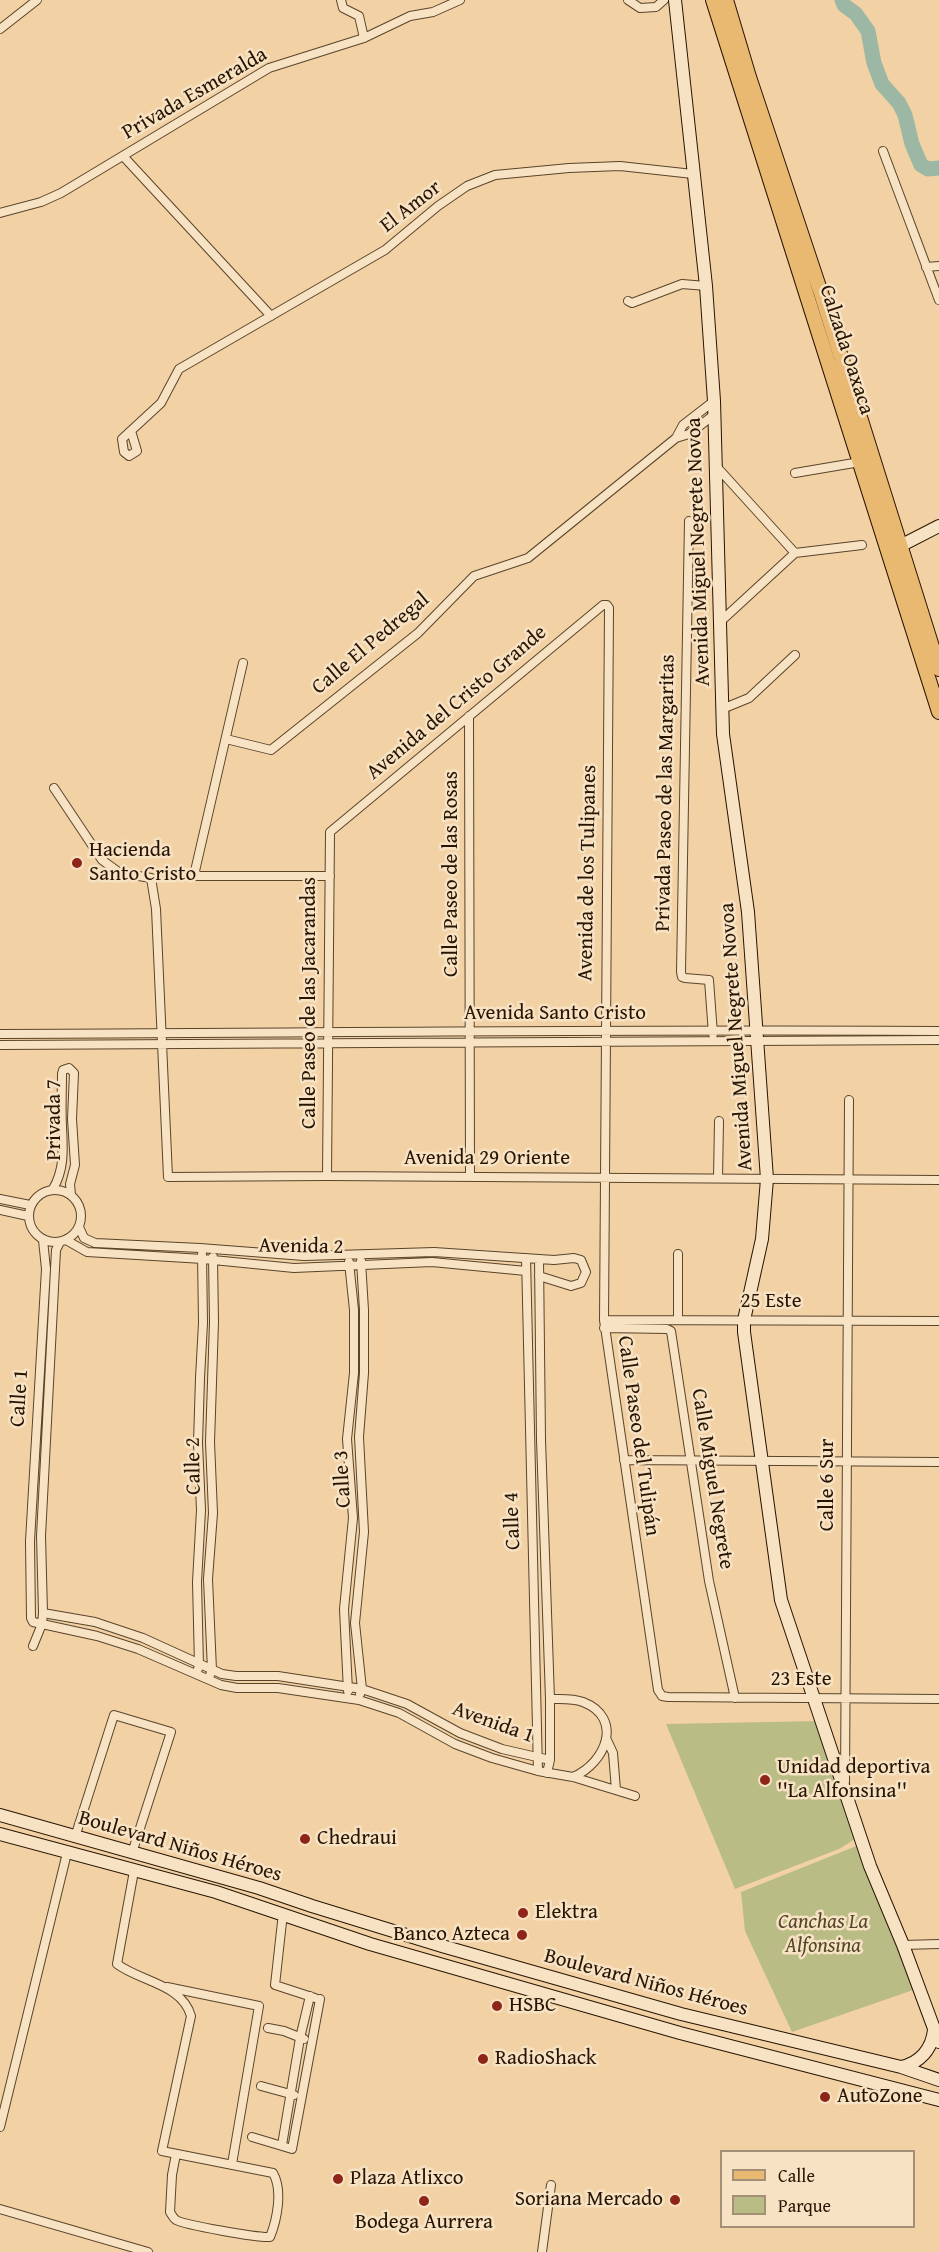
<!DOCTYPE html>
<html>
<head>
<meta charset="utf-8">
<style>
	body { margin:0 }
	#map { position:relative; width:939px; height:2252px; overflow:hidden; background:#f2d2a5; font-family:"Gentium Book Plus",serif }
	canvas { display:block }
	.legend { position:absolute; left:720px; top:2150px; width:195px; height:78px; box-sizing:border-box; background:#f7e2c4; border:2px solid #a49076; margin:0; padding:8px 10px; list-style:none; font-size:18px; color:#271401 }
	.legend li { display:flex; align-items:center; gap:12px; height:30px }
	.legend b { width:30px; border:2px solid #a49076 }
</style>
</head>
<body>
<div id="map">
<canvas width="939" height="2252"></canvas>
<ul class="legend">
<li><b style="height:8px;background:#e9b972"></b>Calle</li>
<li><b style="height:16px;background:#babc86"></b>Parque</li>
</ul>
</div>
<script>
const g = document.querySelector('canvas').getContext('2d');
g.lineJoin = 'round';
function paint(path, color) { g.fillStyle = color; g.fill(path, 'evenodd'); }
function stroke(path, color, width, dash) { g.strokeStyle = color; g.lineWidth = width; g.lineCap = dash ? 'butt' : 'round'; g.setLineDash(dash || []); g.stroke(path); }
function drawText(font, color, halo, rows, align = 'center') {
  g.font = font + ' "Gentium Book Plus",serif'; g.lineWidth = 5; g.setLineDash([]); g.textBaseline = 'middle'; g.strokeStyle = halo; g.fillStyle = color; for (const [text, x, y, turn = 0] of rows) {
    g.save(); g.translate(x, y); g.rotate((+turn || 0) * Math.PI / 180); g.textAlign = isNaN(turn) ? turn : align; if (halo) g.strokeText(text, 0, 0); g.fillText(text, 0, 0); g.restore();
  }
}
paint(new Path2D(`
	M818,1721L860,1836L839,1849L735,1889L666,1724Z
	M864,1843L916,1989L792,2032L745,1931L741,1892Z`), '#babc86');
stroke(new Path2D(`
	M842,0L844,5L856,14L868,31L874,63L882,84L899,103L905,115L912,144L921,165L928,169L939,168`), '#9cb8a4', 15);
const street = new Path2D(`
	M341,0L343,8L359,16L364,38
	M628,0L640,8L656,7L664,0
	M0,29L37,0
	M883,151L939,300
	M123,156L271,316
	M0,213L41,202L61,193L269,68L364,38L410,16L433,12L460,0
	M926,267L939,266
	M628,301L632,303L682,284L706,286
	M131,431L137,451L129,456L124,452L122,439L161,403L179,369L385,250L438,206L467,186L495,175L569,168L620,166L693,174
	M676,438L689,434L715,414
	M716,466L795,553L862,545
	M795,473L860,462
	M689,521L681,972L682,977L685,978L709,980L713,1034
	M720,622L795,553
	M243,663L195,871L197,876H330
	M722,709L749,698L795,655
	M469,716L470,1177
	M226,739L271,750L418,633L474,576L528,558L676,438L683,425L714,401
	M54,788L102,860L120,873L151,878L156,909L168,1177L327,1176L939,1180
	M0,1034C313,1033 626,1029 939,1031
	M0,1045L939,1040
	M327,1176L330,832L603,605H607L609,608L604,1320L658,1690L662,1696L668,1697L939,1699
	M718,1178L719,1121
	M53,1189C65,1168 63,1149 62,1126C61,1109 62,1091 62,1074L63,1070L69,1068L74,1073L72,1119L75,1165L70,1184L71,1195
	M29 1216a26 26 0 1 1 52 0a26 26 0 1 1-52 0Z
	M0,1199L30,1205
	M0,1210L28,1216
	M79,1227L84,1238L95,1243L200,1248L304,1256L434,1252L554,1260L574,1258L581,1260L586,1272L581,1283L571,1286L539,1276
	M43,1240L46,1269L30,1541L31,1618L33,1622L97,1636L138,1649L221,1685L237,1688H278L359,1700L399,1713L455,1744L492,1758L538,1771L573,1777L635,1796
	M66,1240L87,1252L203,1259L294,1268L432,1262L526,1271
	M526,1258L538,1771
	M539,1259L541,1440L550,1699V1760L547,1773
	M604,1320L939,1321
	M678,1320V1254
	M604,1328L667,1329L671,1331L709,1581L735,1698
	M624,1460L939,1462
	M43,1613L95,1622L143,1638L222,1674L236,1676H278L362,1689L407,1704L460,1733L502,1749L550,1760
	M33,1646L42,1624L43,1613L41,1536L56,1250L60,1242
	M198,1669L199,1665L197,1582L201,1510L198,1443L200,1378L203,1323L202,1254
	M210,1675L212,1670L208,1579L213,1513L210,1442L214,1322L213,1257
	M348,1691L344,1609L353,1518L347,1439L354,1373V1310L349,1262
	M360,1694L362,1689L355,1623L364,1532L359,1437L364,1373V1310L361,1261
	M550,1699C561,1699 573,1698 583,1702C624,1718 606,1763 573,1777
	M607,1740L613,1753L616,1790
	M845,1781L849,1100
	M75,1837L114,1715L171,1732L132,1853
	M134,1871L117,1964C141,1982 182,1984 191,2016L162,2151L273,2173C283,2190 277,2220 270,2237C258,2238 185,2225 176,2220C173,2218 172,2215 170,2212L172,2175L176,2154
	M283,1913L275,1985L315,1998
	M903,1945L939,1944
	M167,1987L259,2006L232,2164
	M268,2028L284,2031L304,2039
	M261,2086L294,2095
	M0,2127L67,1853
	M252,2137L292,2149L320,1999
	M282,2145L300,2038L310,1996
	M0,2209L148,2252
	M542,2252L551,2185`);
const secondary = new Path2D(`
	M675,0L706,286L714,401L723,734L748,912L767,1179L762,1239L744,1320V1332L781,1600L870,1866L903,1945L939,2042
	M891,549L900,546L939,526
	M0,1815L259,1888L312,1906L442,1946L681,2014L901,2067L939,2080
	M0,1834L216,1892L370,1944L680,2033L939,2100
	M901,2067C920,2063 932,2049 934,2030`);
const primary = new Path2D(`
	M713,0L939,712
	M726,0L749,77L821,293L939,669`);
stroke(street, '#5a442a', 10);
stroke(secondary, '#271401', 14);
stroke(primary, '#271401', 16);
stroke(street, '#f7e2c4', 8);
stroke(secondary, '#f7e2c4', 12);
stroke(primary, '#e9b972', 14);
for (const [x, y, r, color] of [
	[77,863,6,"#8f2418"],
	[765,1780,6,"#8f2418"],
	[305,1839,6,"#8f2418"],
	[523,1913,6,"#8f2418"],
	[522,1935,6,"#8f2418"],
	[497,2006,6,"#8f2418"],
	[483,2059,6,"#8f2418"],
	[825,2097,6,"#8f2418"],
	[338,2179,6,"#8f2418"],
	[675,2200,6,"#8f2418"],
	[424,2201,6,"#8f2418"]
]) { const dot = new Path2D(); dot.arc(x, y, r, 0, 2 * Math.PI); g.fillStyle = color; g.fill(dot); stroke(dot, '#f7e2c4', 2); }
drawText('21px', '#271401', '#f7e2c4', [
	["Privada Esmeralda",195,94,-30],
	["El Amor",411,207,-38],
	["Calzada Oaxaca",846,350,72],
	["Avenida Miguel Negrete Novoa",699,552,-92],
	["Calle El Pedregal",371,644,-40],
	["Avenida del Cristo Grande",457,703,-40],
	["Privada Paseo de las Margaritas",666,793,-89],
	["Avenida de los Tulipanes",588,873,-89],
	["Calle Paseo de las Rosas",452,874,-90],
	["Calle Paseo de las Jacarandas",310,1003,-90],
	["Avenida Santo Cristo",555,1014],
	["Avenida Miguel Negrete Novoa",737,1037,-94],
	["Privada 7",55,1120,-90],
	["Avenida 29 Oriente",487,1159],
	["Avenida 2",301,1247,1],
	["25 Este",771,1302],
	["Calle 1",20,1398,-86],
	["Calle Paseo del Tulipán",638,1436,82],
	["Calle 2",194,1466,-91],
	["Calle 3",343,1479,-93],
	["Calle Miguel Negrete",712,1479,81],
	["Calle 6 Sur",828,1485,-90],
	["Calle 4",513,1521,-92],
	["23 Este",801,1680],
	["Avenida 1",493,1723,20],
	["Boulevard Niños Héroes",180,1847,16],
	["Boulevard Niños Héroes",646,1983,15]
]);
drawText('21px', '#271401', '#f7e2c4', [
	["Hacienda",89,851],
	["Santo Cristo",89,875],
	["Unidad deportiva",777,1768],
	["''La Alfonsina''",777,1792],
	["Chedraui",317,1839],
	["Elektra",535,1913],
	["Banco Azteca",510,1935,"right"],
	["HSBC",509,2006],
	["RadioShack",495,2059],
	["AutoZone",837,2097],
	["Plaza Atlixco",350,2179],
	["Soriana Mercado",663,2200,"right"],
	["Bodega Aurrera",424,2223,"center"]
], 'left');
drawText('italic 21px', '#534629', '#f7e2c4', [
	["Canchas La",823,1923],
	["Alfonsina",823,1947]
]);
</script>
</body>
</html>
